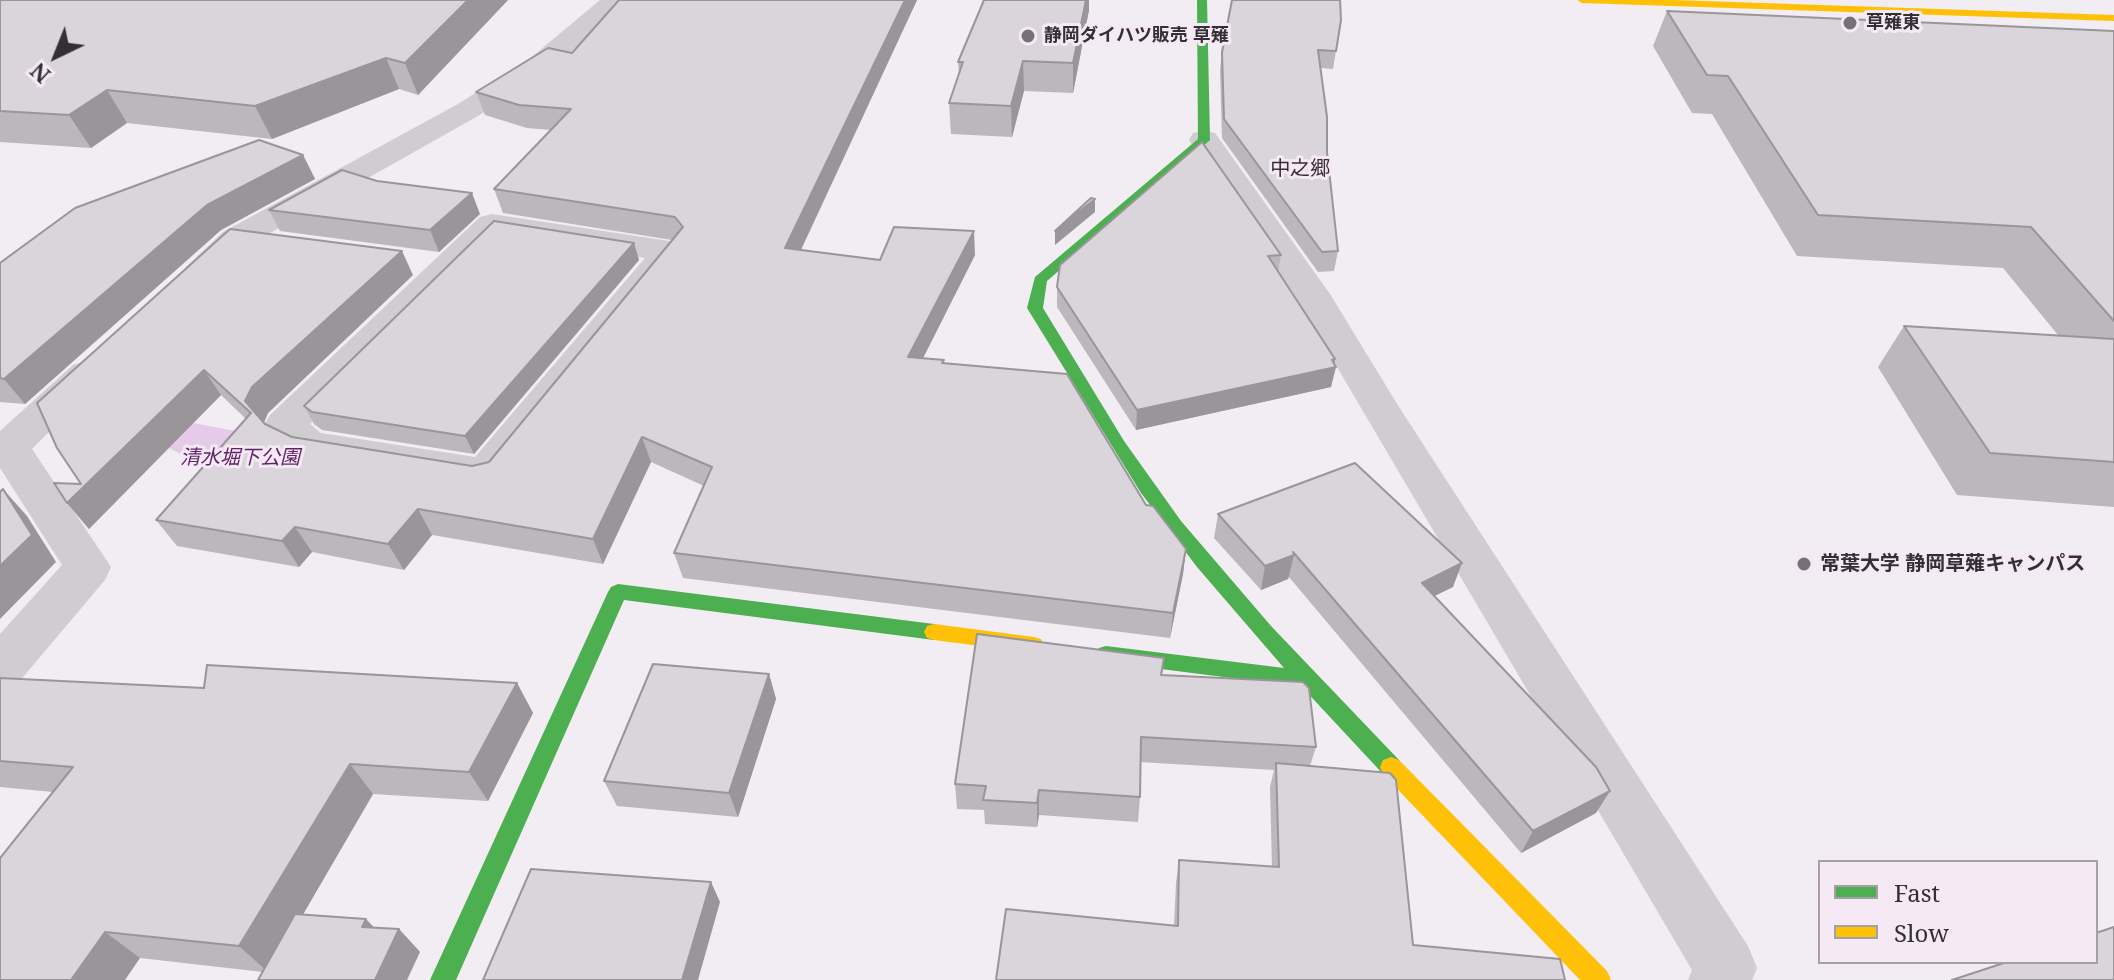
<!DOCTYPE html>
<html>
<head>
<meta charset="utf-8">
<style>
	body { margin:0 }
	#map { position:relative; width:2114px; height:980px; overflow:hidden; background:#f2ecf3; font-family:"Noto Serif",serif }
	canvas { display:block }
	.legend { position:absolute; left:1818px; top:860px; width:280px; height:104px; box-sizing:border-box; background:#f5e9f6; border:2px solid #a79fa8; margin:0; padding:10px 14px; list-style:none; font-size:24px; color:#332f34 }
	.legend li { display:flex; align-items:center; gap:16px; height:40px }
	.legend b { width:40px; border:2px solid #a79fa8 }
	.north { position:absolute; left:16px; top:16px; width:80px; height:80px; -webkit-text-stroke:6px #f5e9f6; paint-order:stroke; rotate:223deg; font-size:22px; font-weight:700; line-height:32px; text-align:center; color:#332f34 }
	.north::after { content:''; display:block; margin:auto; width:28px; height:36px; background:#332f34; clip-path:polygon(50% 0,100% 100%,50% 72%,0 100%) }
</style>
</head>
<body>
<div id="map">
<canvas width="2114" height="980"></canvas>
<ul class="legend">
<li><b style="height:10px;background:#4caf50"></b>Fast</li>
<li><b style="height:10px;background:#ffc107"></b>Slow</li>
</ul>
<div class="north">N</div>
</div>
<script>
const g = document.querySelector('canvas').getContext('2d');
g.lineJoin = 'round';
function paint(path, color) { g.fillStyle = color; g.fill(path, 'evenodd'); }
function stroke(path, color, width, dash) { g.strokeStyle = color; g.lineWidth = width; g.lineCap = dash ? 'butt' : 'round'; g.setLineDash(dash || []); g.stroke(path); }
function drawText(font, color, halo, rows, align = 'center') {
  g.font = font + ' "Noto Serif","Noto Sans JP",serif'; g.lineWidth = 6; g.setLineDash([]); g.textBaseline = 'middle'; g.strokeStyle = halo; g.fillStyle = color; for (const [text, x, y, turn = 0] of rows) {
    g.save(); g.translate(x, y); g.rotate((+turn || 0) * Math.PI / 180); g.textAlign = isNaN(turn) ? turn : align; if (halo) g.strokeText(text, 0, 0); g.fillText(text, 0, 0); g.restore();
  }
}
paint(new Path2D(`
	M177,420L252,434L260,498L155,440Z`), '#e6caea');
paint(new Path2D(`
	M600,0H628L553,68L478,116L247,246C229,263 217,282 190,276L185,268L223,232L458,104L533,56Z
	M1204,131L1215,133L1330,294L1399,407L1748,946L1757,968L1752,980H1688L1692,970L1294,294L1189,140L1193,133Z
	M492,214L669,241L681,244L686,251L500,485L485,489L309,460C290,455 275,442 264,425L270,415L480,217ZM500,235L645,258L475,457L321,433L310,424Z
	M87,361L101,365L107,374L32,449L111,567L105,580L18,683L0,689V634L62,565L0,468V431L73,365Z`), '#cfcdcf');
paint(new Path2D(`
	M1197,0H1207L1210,140L1047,281L1043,308L1124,441L1181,521L1271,626L1399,760L1402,767L1399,774L1391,777L1383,774L1302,687L1106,662L1099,660L1096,654L1099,648L1106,646L1284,668L1197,567L1141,493L1027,308L1035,277L1198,139Z
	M618,584L934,624L941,626L944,632L941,638L934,640L624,600L456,980H430L608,592L611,587Z`), '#4caf50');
paint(new Path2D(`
	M1577,0H1675L2114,15V21L1582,3Z
	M934,624L1034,637L1041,639L1044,645L1041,651L1034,653L934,640L927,638L924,632L927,626Z
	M1391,757L1399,760L1607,971L1611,980H1580L1383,774L1380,767L1383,760Z`), '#ffc107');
paint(new Path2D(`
	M0,0H508L418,95L399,89L272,139L127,123L91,148L0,142Z
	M619,0H917L801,250L880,260L975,255L923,358L944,360V363L1146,505L1186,549L1183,574L1170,638L683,578L674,553L704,486L651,462L603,564L432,535L404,570L312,552L299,567L177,546L156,520L246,419L221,395L89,529L67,503L81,484L37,403L413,275L268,413L264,422L292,437L472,466L489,462L672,240L503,213L494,189L551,130L527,128L485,115L476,92L572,53Z
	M984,0H1089V10L1073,93L1024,91L1012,137L951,134L949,103L959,74L958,62Z
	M1667,11L2114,31V507L1957,495L1878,367L1904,326L2058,335L2003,268L1797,256L1712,114L1692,113L1653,46Z
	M1341,20L1333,69L1321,68L1327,152L1338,251L1334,271L1318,272L1222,138L1220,70L1222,52Z
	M303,155L315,179L221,230L25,404L0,402V263Z
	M269,210L480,214L439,252L280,231Z
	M634,243L639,260L474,454L322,430L314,424L304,406Z
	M1281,255L1278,272L1334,364L1331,387L1136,430L1057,307V287L1060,265Z
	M1218,514L1453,587L1434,596L1596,813L1521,853L1289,577L1288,579L1261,590L1214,538Z
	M1164,658L1162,675L1316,747L1310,766L1413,945L1174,926L1176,883L1179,860L1272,867L1270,787L1274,770L1140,762V797L1138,822L1039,815L1037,827L985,824L984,810L957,809L955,784Z
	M769,674L776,699L738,817L617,806L604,781Z
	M0,678L204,688L517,683L533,713L488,801L373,794L303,914L375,928L399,929L420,952L263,972L140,958L0,980L53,792L0,787Z`), '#bbb7bb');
paint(new Path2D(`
	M468,0H508L418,95L405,63Z
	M905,0H917L790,273L785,248Z
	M1086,0H1089V10L1073,93V63Z
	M386,58L399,89L272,139L255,106Z
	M1023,61L1024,91L1012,137L1011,106Z
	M107,90L127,123L91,148L69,115Z
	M303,155L315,179L221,230L25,404L4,379L207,205Z
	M472,193L480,214L439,252L430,230Z
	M1095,199V212L1055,245V231Z
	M974,231L975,255L911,382L908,357Z
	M634,243L639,260L474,454L465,436Z
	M402,251L413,275L268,413L262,427L245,401L252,387Z
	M1335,359L1334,367H1336L1331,387L1136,430L1137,410Z
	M204,370L221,395L89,529L67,503Z
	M642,437L651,462L603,564L593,539Z
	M3,489L27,516L56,562L0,619V566Z
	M418,509L432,535L404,570L388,544Z
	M295,527L312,552L299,567L282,541Z
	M1186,549L1183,574L1170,638L1173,613Z
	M1294,555L1288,579L1261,590L1265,566Z
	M1462,563L1453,587L1414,606L1422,583Z
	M769,674L776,699L738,817L729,793Z
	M517,683L533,713L488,801L469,772Z
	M350,764L373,794L269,973L239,946Z
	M1039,790V815L1037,827V803Z
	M1610,791L1596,813L1521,853L1533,831Z
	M711,882L720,902L698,980H682Z
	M366,919L387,941L362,927Z
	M399,929L420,952L407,980H375Z
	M105,932L140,958L125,980H71Z`), '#999599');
const building = new Path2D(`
	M0,0H468L405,63L386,58L255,106L107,90L69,115L0,111Z
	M619,0H905L785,248L880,260L894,227L974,231L908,357L944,360L942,363L1067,374L1146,505L1153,506L1186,549L1173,613L674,553L712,467L642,437L593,539L418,509L388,544L295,527L282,541L156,520L251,413L204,370L67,503L54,483L81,484L57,448L37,403L230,229L402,251L252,387L245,401L265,424L292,437L472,466L489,462L683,227L675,217L494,189L571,109L519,105L476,92L548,48L572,53Z
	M984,0H1086L1073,63L1023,61L1011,106L949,103L963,62H958Z
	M1232,0H1340L1341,20L1336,51L1318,50L1327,117V152L1338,251L1322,252L1224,119L1222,52Z
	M1667,11L2114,31V321L2031,227L1818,215L1728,76L1707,75Z
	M259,140L303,155L207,205L4,379L0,378V263L75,208Z
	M1202,142L1281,255L1268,256L1335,359L1332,360L1336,367L1137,410L1057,287L1060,265Z
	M342,170L377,181L472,193L430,230L269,210Z
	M1091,198L1095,199L1055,231Z
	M494,221L634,243L465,436L312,412L304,406Z
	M1904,326L2114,339V462L1990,453Z
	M1355,463L1462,563L1422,583L1596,767L1610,791L1533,831L1293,552L1294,555L1265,566L1218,514Z
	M3,489L32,535L0,566V492Z
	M977,634L1164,658L1161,675L1303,682L1309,688L1316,747L1141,737L1140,797L1039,790L1037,803L983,800L986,786L955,784Z
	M653,664L769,674L729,793L604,781Z
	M207,665L517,683L469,772L350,764L239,946L105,932L71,980H0V858L73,767L0,761V678L204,688Z
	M1276,763L1390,773L1396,780L1413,945L1560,959L1565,980H996L1006,909L1178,926L1179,860L1279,867Z
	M531,869L711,882L682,980H483Z
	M295,914L366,919L362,927L399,929L375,980H258Z
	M2114,927V980H1952L2007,962H2096V933Z`);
paint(building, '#dad5da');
stroke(building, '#999599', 2);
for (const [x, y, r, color] of [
	[1850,23,8,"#767177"],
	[1028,36,8,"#767177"],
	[1804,564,8,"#767177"]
]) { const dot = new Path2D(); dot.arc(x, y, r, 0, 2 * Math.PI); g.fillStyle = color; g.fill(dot); stroke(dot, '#f5e9f6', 3); }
drawText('bold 18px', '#332f34', '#f5e9f6', [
	["草薙東",1866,23],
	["静岡ダイハツ販売 草薙",1044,36]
], 'left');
drawText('20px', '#372e39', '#f5e9f6', [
	["中之郷",1300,169]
]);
drawText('italic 20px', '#5f2467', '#f5e9f6', [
	["清水堀下公園",240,458]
]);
drawText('bold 20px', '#332f34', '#f5e9f6', [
	["常葉大学 静岡草薙キャンパス",1820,564]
], 'left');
</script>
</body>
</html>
